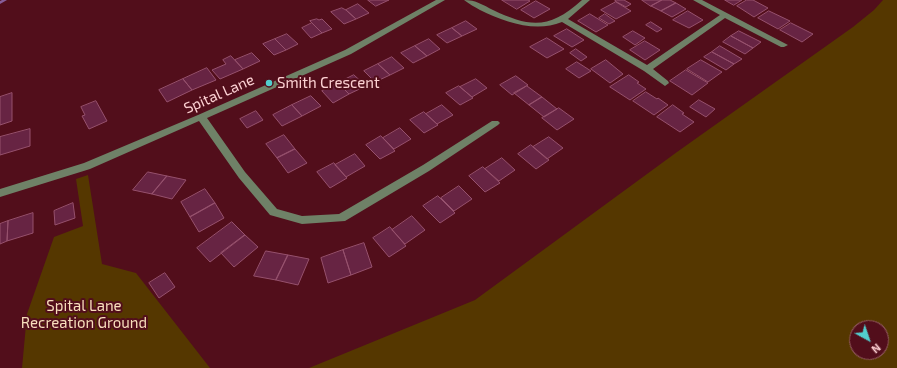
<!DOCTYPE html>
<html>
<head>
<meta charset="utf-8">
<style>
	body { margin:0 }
	#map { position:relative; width:897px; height:368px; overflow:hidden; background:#520e1b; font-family:"Exo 2",sans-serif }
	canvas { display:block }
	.north { position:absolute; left:849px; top:320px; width:40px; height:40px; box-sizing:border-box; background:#520e1b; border:1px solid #965c65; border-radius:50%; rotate:140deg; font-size:11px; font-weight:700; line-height:16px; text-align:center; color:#fdd1d3 }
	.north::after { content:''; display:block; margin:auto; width:14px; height:18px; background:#52cdcd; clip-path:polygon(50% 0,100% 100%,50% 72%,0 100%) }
</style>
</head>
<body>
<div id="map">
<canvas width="897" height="368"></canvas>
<div class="north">N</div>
</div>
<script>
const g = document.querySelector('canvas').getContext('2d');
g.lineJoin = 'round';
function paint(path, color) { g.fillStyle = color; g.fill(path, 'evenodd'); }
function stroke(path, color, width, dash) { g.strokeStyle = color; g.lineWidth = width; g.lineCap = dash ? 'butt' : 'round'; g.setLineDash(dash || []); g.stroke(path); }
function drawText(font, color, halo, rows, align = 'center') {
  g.font = font + ' "Exo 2",sans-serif'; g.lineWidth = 4; g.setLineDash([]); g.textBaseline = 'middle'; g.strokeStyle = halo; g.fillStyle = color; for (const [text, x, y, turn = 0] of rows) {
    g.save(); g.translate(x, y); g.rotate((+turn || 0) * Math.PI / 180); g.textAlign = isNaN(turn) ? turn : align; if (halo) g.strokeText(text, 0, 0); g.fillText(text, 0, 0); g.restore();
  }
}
paint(new Path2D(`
	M883,0H897V368H309L475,300L677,152L853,27L874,10ZM857,328H881V352H857Z
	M88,175L102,264L136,273L210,368H22L27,314L54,237L83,226L76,179Z`), '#553700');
paint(new Path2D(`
	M2,0H7L0,4V1Z`), '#875d99');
const building = new Path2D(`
	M368,0H389L376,6Z
	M502,0H528L530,1L517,9Z
	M617,0H624L631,4L626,7L615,1Z
	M642,0H662L651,6Z
	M662,0H670L676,3L661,11L651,6Z
	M725,0H742L734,5Z
	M747,0H753L768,8L754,17L737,6Z
	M536,1L550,9L534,18L521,10Z
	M616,2L631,11L616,19L601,10Z
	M676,3L686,9L672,17L661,11Z
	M358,4L369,13L356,19L346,10Z
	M342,8L346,10L356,19L344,24L331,12Z
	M688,11L703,20L689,28L673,20Z
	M769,11L790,21L778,29L758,18Z
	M590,14L608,25L596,32L578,21Z
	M605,14L615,21L609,24L599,18Z
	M317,19L319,20L322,19L332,29L322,33L310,21Z
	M466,21L477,29L462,36L452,28Z
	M651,22L662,29L657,32L646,25Z
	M312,23L322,33L311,38L302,28Z
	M791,23L813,34L802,42L780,30Z
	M452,28L462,36L447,43L437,35Z
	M567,29L584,40L572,47L554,36Z
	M633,31L645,38L635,45L623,37Z
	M739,31L761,42L753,48L731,36Z
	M287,34L298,44L286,50L275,39Z
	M731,36L753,48L745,54L723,42Z
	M547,38L564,49L547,58L530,47Z
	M275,39L286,50L274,55L263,44Z
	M429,39L440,49L427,56L415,46Z
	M645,41L660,50L645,60L630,50Z
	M415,46L427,56L413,63L401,53Z
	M720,46L742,59L734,64L712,52Z
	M576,49L587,57L581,61L570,53Z
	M712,52L734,64L726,70L704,57Z
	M252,53L260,61L243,69L235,60Z
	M231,56L243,69L220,79L212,70L226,64L223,60Z
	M392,57L404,68L390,75L378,64Z
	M606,60L623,74L610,83L591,69Z
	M701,60L722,72L708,82L687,69Z
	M577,62L591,71L579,78L566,69Z
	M378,64L390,75L375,82L364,71Z
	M207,68L216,80L192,90L183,79Z
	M686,70L708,83L692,95L670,81Z
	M354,75L366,86L349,94L338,83Z
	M629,75L639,82L637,83L646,89L630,100L610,87Z
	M516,76L528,85L512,95L500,85Z
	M183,79L192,90L167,102L159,90Z
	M476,79L487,88L472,97L460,87Z
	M338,83L349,94L333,103L322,91Z
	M459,86L473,98L460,105L446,93Z
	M527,86L542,97L529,105L514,93Z
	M646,92L657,99L658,98L668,105L654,115L633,101Z
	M12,93V121L0,125V97Z
	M311,96L321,106L302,116L292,105Z
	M542,97L557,109L544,117L529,105Z
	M699,100L715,109L706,117L690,107Z
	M96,101L107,121L89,129L82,116L85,115L81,107Z
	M292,105L302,116L282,126L273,115Z
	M442,105L453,115L437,124L426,114Z
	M673,105L684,113L682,114L694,122L680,132L657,117Z
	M559,108L574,119L557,130L542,118Z
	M256,111L263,120L247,128L240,119Z
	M424,112L438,125L424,133L410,120Z
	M400,128L411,139L394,149L383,138Z
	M30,129V146L0,155V137Z
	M284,135L295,149L277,158L266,144Z
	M381,136L395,151L380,159L366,145Z
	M549,137L563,148L547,159L533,147Z
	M531,145L549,160L536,169L518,154Z
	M295,149L307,163L288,173L277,158Z
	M355,154L365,166L346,177L335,165Z
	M502,158L515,170L499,181L485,169Z
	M334,163L347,178L330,188L317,172Z
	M483,167L500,183L485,192L469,176Z
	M148,172L167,176L152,194L133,190Z
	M167,176L186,180L172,199L152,194Z
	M459,186L472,199L454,211L441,198Z
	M205,189L215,203L190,217L181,202Z
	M438,196L455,213L440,223L423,206Z
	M73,203L75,218L55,225L54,211Z
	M215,203L224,218L199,232L190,217Z
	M33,213V233L7,241L8,221Z
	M412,216L425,230L405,244L392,230Z
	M8,221L7,241L0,244V224Z
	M232,222L245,235L210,262L197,248Z
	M390,227L406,246L389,257L373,238Z
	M245,235L258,247L234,267L221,253Z
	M364,243L372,267L351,275L343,250Z
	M343,250L351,275L328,283L321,258Z
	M266,251L288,255L276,280L254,276Z
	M288,255L309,259L298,285L276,280Z
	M165,273L175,287L159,298L149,283Z`);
paint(building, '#672443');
stroke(building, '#96516d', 1);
paint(new Path2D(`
	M436,0H445L351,54L207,118L245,172L277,209L302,216L339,214L423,165L492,121H498L500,123L498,125L429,171L345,221L302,224L270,215L239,178L199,121L90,169L0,197V189L84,163L198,115L345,50Z
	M464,0C476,0 483,5 493,10C531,28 550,29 582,0H590L568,19L647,65L720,15L693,0H702L788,45L784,47H781L725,18L653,69L668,81L669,83L665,86L644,71L562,22C535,33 505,22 480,10C475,7 469,4 464,0Z`), '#6f8167');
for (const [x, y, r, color] of [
	[269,83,4,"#52cdcd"]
]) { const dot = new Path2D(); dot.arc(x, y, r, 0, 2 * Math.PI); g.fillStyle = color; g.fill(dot); stroke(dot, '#520e1b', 1.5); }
drawText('15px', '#fdd1d3', '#520e1b', [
	["Smith Crescent",277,83]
], 'left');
drawText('15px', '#fdd1d3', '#520e1b', [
	["Spital Lane",219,94,-24]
]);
drawText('15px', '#f8dfbc', '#520e1b', [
	["Spital Lane",84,306],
	["Recreation Ground",84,323]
]);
</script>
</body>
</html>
